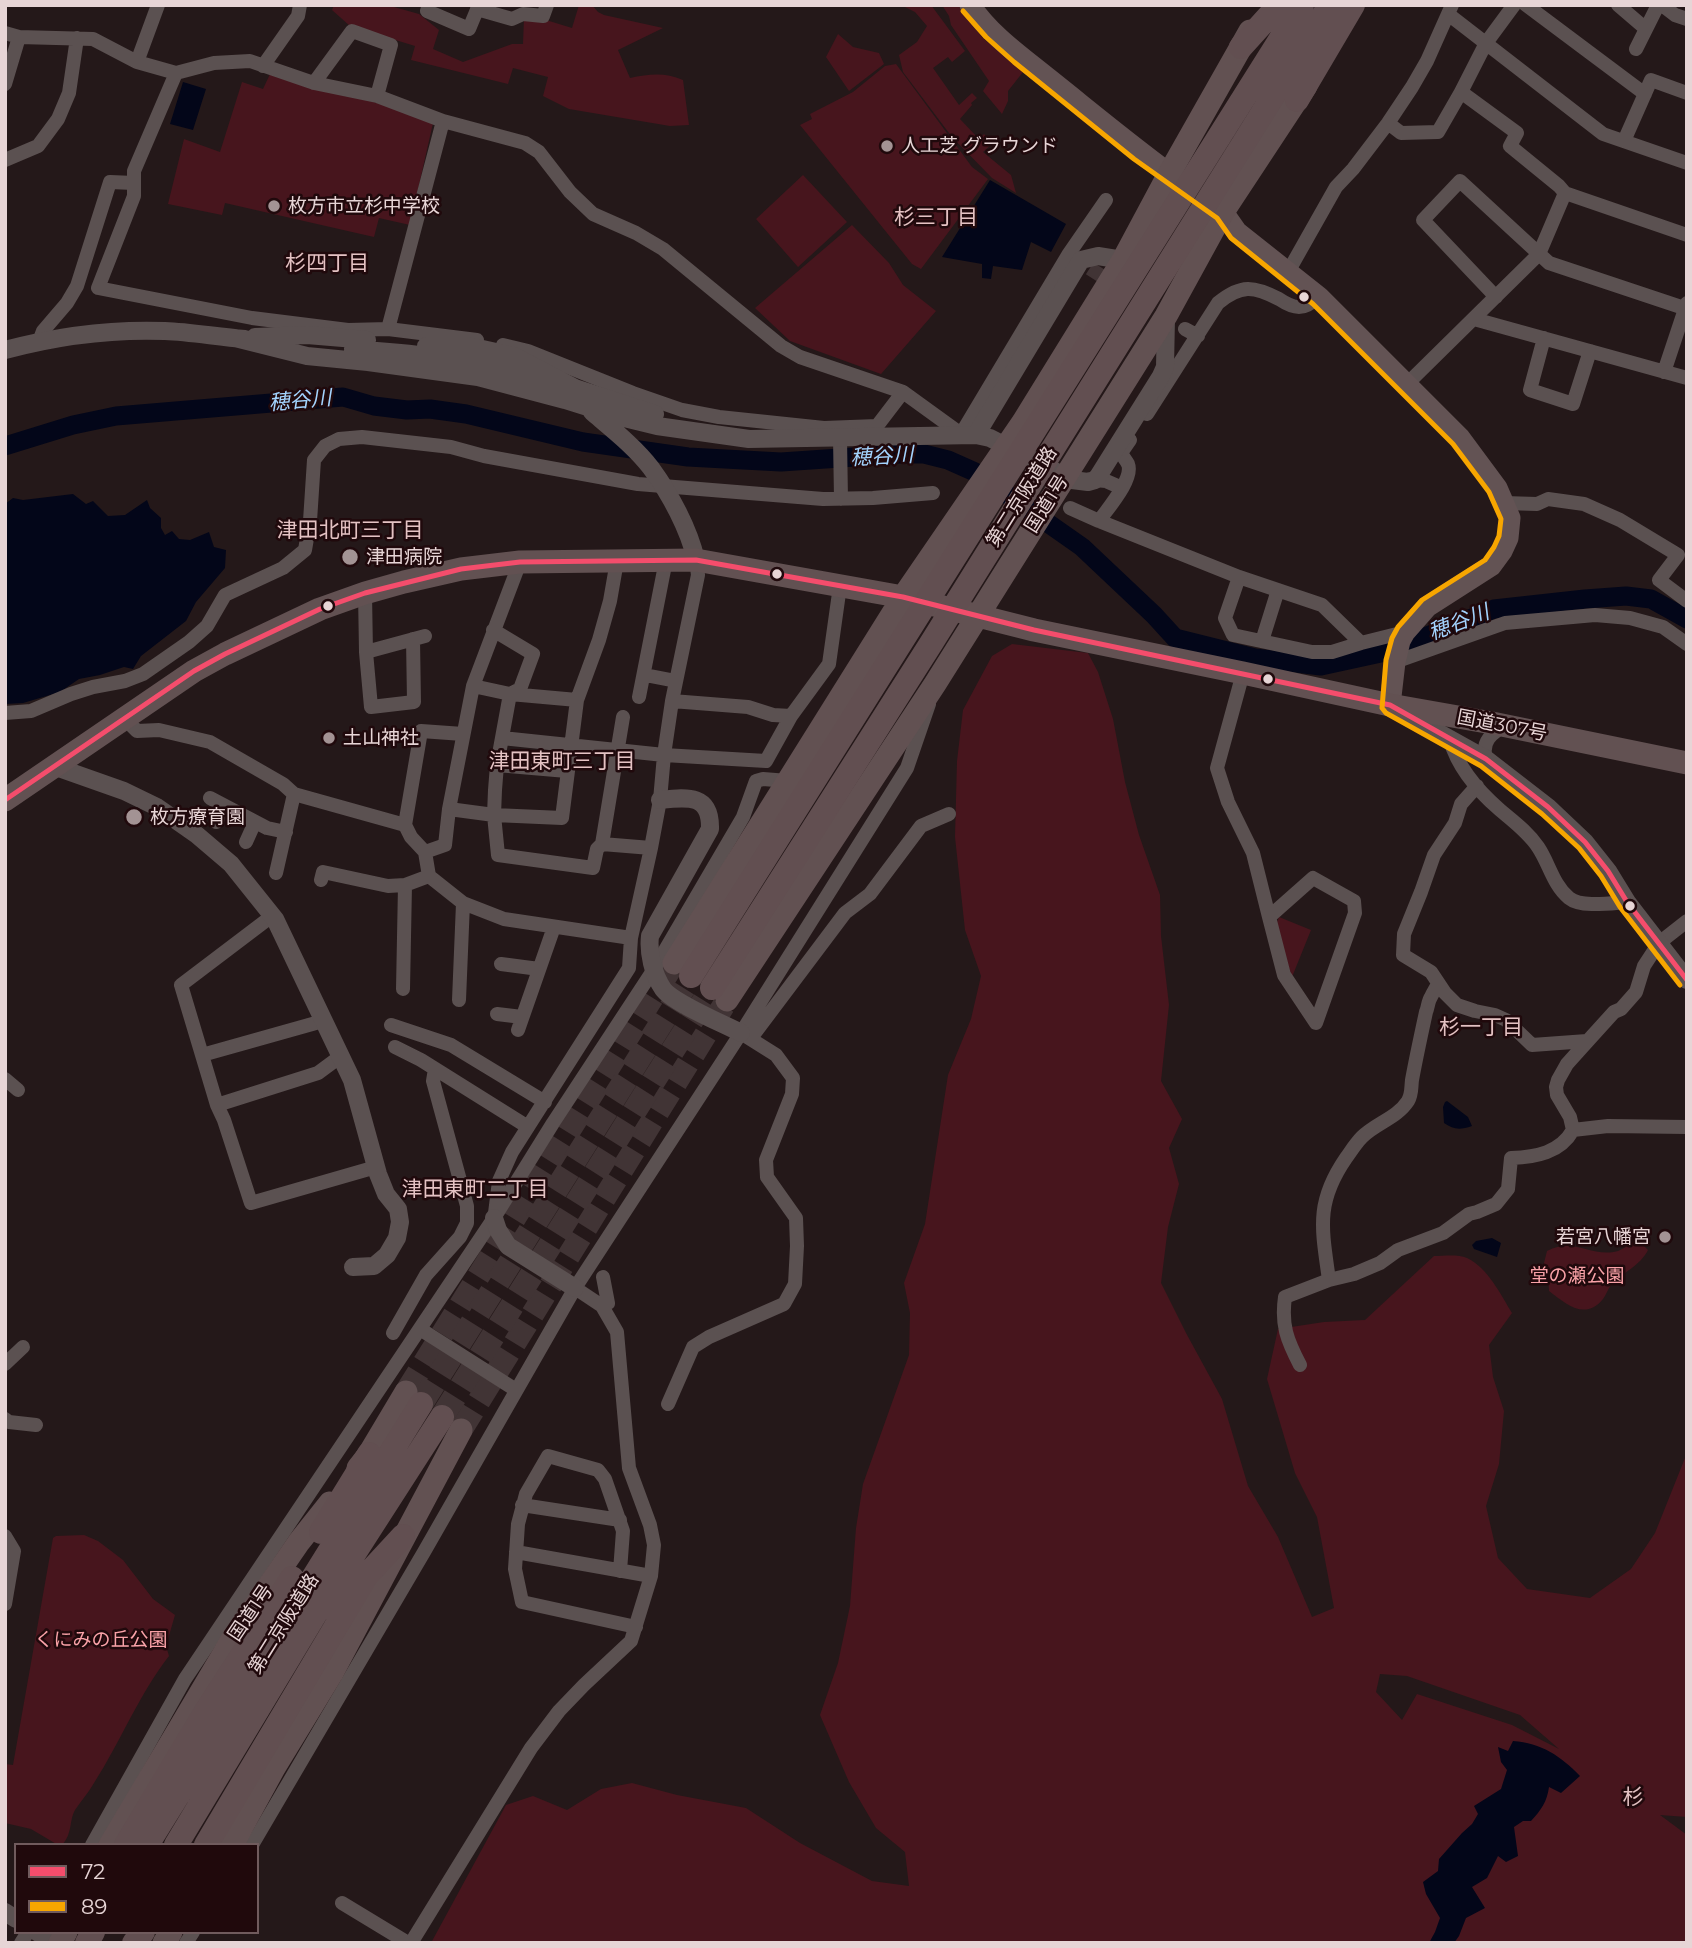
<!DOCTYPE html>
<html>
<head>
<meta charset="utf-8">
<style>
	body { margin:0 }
	#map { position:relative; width:1692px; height:1948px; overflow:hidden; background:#241819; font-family:Montserrat,sans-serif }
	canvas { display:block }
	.frame { position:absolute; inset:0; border:7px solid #e7d5d6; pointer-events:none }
	.legend { position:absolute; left:14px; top:1843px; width:245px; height:91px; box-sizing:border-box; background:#20090c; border:2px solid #705b5d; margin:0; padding:9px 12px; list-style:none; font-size:21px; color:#e7d5d6 }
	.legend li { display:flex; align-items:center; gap:14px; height:35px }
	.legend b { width:35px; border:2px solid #705b5d }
</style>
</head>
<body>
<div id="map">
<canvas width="1692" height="1948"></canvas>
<div class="frame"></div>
<ul class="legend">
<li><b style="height:9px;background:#f44d6c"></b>72</li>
<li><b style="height:9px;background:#f7a600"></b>89</li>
</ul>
</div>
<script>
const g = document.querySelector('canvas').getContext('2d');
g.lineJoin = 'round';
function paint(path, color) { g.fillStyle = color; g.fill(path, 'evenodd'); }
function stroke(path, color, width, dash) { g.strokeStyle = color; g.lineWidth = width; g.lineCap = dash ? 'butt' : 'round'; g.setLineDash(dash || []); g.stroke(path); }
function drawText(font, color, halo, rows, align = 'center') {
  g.font = font + ' Montserrat,"Noto Sans JP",sans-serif'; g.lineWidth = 5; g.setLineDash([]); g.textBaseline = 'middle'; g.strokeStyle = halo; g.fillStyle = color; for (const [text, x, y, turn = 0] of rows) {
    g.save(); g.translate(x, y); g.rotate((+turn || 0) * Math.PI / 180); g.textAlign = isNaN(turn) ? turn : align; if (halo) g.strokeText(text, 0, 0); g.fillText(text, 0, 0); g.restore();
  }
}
paint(new Path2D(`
	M334,5H394V7L419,14L439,30L433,49L463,62L512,44H523L524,18L546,20L572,28L579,5H592L598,12L604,15L663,28L618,50L630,78C649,74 665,72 683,80L689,125L670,126L569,109L543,96L548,77L513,68L508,84L411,60L415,46L350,26L332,10Z
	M901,5H931L965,51L952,62L948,57L933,68L959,105L972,93L977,98L971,103L972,105L960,119L979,139L984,134L993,143L983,152L1011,175L1016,193L992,178L952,137L903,72L899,55L917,42L927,26L915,12Z
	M942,5H958L982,37L1023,72L1008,91V101L1002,114L983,91L989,81L951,25L949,16Z
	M838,34L853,47L879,53L884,64L849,91L826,57Z
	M896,64L972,167L988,179L921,269L912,264L800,125L812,119L810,114L853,92L885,66Z
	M270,74L381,104L433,123L410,225L379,218L374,237L225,203L222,215L168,204L184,139L220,152L242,82L263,89Z
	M803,175L847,222L798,267L756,219Z
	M852,225L889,263L903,285L936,311L881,374L790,341L755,308Z
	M1012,644L1088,653L1098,672L1113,719L1125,782L1139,835L1160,895L1161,936L1169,1005L1161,1081L1182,1119L1169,1148L1179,1184L1168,1227L1161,1283L1186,1333L1222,1399L1248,1486L1278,1537L1312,1617L1334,1608L1317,1517L1295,1473L1267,1379L1278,1329L1324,1322L1365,1320L1434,1256C1444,1256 1458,1254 1467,1258C1488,1268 1501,1295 1512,1313L1489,1345L1493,1377L1504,1411L1499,1464L1486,1506L1498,1558L1527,1589L1590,1598L1631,1569L1655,1533L1687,1453V1817L1660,1815L1687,1835V1943H431L506,1805L533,1796L567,1810L601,1789L632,1783L677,1795L746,1808L800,1843L872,1881L909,1886L905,1852L876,1828L849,1782L820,1715L838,1663L850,1606L856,1528L863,1484L909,1355L910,1313L904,1283L925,1224L948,1075L971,1019L981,976L965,930L955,837L957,761L963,710L992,656ZM1380,1674L1407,1676L1520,1715L1559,1749L1512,1725L1417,1694L1402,1720L1376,1692Z
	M1279,917L1311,930L1292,977L1275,927Z
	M1637,1239L1648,1250C1640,1266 1623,1272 1611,1285C1608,1289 1606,1295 1603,1299C1585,1321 1566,1304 1549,1291L1548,1274L1543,1267L1547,1251C1575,1237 1591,1258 1618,1251C1624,1249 1631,1243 1637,1239Z
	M84,1535L98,1541L123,1560L153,1599L175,1615L166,1646L169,1656C138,1696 121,1741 94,1783C89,1792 81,1801 75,1810C69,1820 73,1833 62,1845H58L31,1829L5,1823V1764L13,1765L53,1538L56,1536Z`), '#47151d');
paint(new Path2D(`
	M183,82L206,89L193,130L170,124Z
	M990,180L1066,224L1051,252L1031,242L1022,270L993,266L991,279L982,278V264L942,257Z
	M73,494L86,504L93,501L108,516L125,515L147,500L150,508L161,518V528L165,535L172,531L179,539L190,540L209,532L214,547L226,550L225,568L196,602L186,621L141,656L133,669L124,667L100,675L79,679L60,692L23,703L5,704V504L13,498L23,500Z
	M1447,1101L1468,1117L1472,1126C1460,1130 1454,1130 1444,1123L1443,1107L1445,1102Z
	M1492,1238L1501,1243L1497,1257L1474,1249L1472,1245L1476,1241Z
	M1513,1741C1541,1743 1561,1756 1580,1776L1561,1793L1549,1787C1547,1802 1541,1810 1531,1821H1523L1514,1827L1518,1856L1506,1862L1498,1856L1487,1878L1472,1887L1485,1908L1466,1918L1459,1936L1454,1943H1429L1435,1932L1440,1918L1426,1894L1423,1882L1438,1871L1439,1859L1462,1833L1472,1824L1478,1814L1474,1806L1501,1789L1507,1770L1501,1762L1498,1747L1508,1751Z`), '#030619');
stroke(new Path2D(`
	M5,446L73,425L116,416L343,397L374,406L407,410L430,409L466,414L583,442L688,457L781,462L899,454H924L948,460L975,472L1082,547L1154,615L1175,638L1255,658L1321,666L1390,651L1494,609L1585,599L1626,596L1651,599L1687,619`), '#030619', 19);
stroke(new Path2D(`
	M1072,257L1114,284`), '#413435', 14, [14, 7]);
stroke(new Path2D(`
	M406,1392L674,963
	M461,1430L727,1000`), '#413435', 23, [23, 11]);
stroke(new Path2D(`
	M421,1404L691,976
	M442,1417L712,988`), '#413435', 24, [24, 12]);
stroke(new Path2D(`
	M429,5L427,11L469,29L479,5
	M1526,5L1645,94
	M1618,5L1646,29
	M1662,5L1675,15L1687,19
	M477,9L512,19L523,14L543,16L547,5
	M1448,14L1603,134L1687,163
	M5,33L19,37L93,39L137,62L176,73L214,63L250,61L314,83L377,96L443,121L525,143L539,152L570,192L593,214L636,233L663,249L781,346L800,357L903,392L961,434L1068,255L1106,200
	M1636,49L1658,5
	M137,62L158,5
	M263,66L298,16L300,5
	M176,73L134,171V196L98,288L252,318L348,330L388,329L477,340
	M314,83L352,31L391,45L377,96
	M5,84L19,37
	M1461,92L1486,43L1514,5
	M1388,123L1401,133L1438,132L1461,92L1517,133L1510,146L1559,186L1565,193L1539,254L1407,384
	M1624,141L1651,80L1687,93
	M5,160L38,146L58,119L69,93L77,38
	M1565,193L1687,235
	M1288,272L1336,187L1353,169L1388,123L1412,87L1427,61L1452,5
	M1496,297L1423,220L1460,181L1549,263L1687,309
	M1474,319L1687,378
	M388,329L443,121
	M1185,329L1198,336
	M1544,338L1530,390L1573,404L1590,351
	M39,342L43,331L67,303L77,286L110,182L134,183
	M503,345L528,351L633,393L682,410L719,417L824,428L877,426L903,392
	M1664,372L1687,303
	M1147,414L1218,303C1241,284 1254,286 1279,299C1285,303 1292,307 1299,307C1307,307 1313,301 1319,297
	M840,438L841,499
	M1095,480L1106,481L1122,488
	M1504,503L1537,504L1548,499L1584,504L1620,520L1678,555L1659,580L1687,601
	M1070,508L1099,521L1239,577L1322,605L1361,643L1405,632
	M1099,521C1108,508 1134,479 1128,464C1126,460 1123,457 1121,453L1130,440
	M1239,577L1225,618L1233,635L1312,652H1332L1361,643
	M365,593L366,652L371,707L414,702L413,639
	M493,630L533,654L520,689L510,694L497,765L495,790L494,815L498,855L593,868L597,849L602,844L623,717
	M1262,641L1278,590
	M366,652L425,636
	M1395,662L1505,623L1595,615L1630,618L1663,627L1687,644
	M1243,673L1217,768L1228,802L1253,853L1269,917
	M645,675L676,681
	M473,686L510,694L577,700
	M639,697L666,560
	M672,701L748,707L773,715L791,716
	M5,713L31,711L71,694L93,687L125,681L143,674L189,642L207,626L225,595L283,568L305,550L310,521L314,460L325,446L339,439L362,437L451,447L484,456L638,484L823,499L873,498L933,493
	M125,719L137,731L159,730L210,742L283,784L294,794L405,825L411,837L425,852L429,876L463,903L504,919L631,938
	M502,738L664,755L766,761L791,716L829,664L840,586
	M1450,740C1458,768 1478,791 1500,810C1513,821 1528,832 1538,847C1549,863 1553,885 1569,898C1581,908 1612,903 1627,902
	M1486,759C1481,742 1491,733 1505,726
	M497,765L567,771
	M1477,786L1461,804L1455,823L1434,855L1421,892L1404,934L1403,955L1431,972L1445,993L1457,1005L1475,1011L1495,1015L1506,1020L1532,1045L1587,1041
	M210,798L267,828L286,832
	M449,809L494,815L562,818L577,700L599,640L610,601L617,561
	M216,822L225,806
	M405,825L421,731L463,734
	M246,842L255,822
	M602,844L651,848L660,800L664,755L672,701L698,575L696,560
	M425,852L445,845L449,809L473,686L520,562
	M276,873L294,794
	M1313,878L1354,901L1355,913L1316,1023L1284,975L1269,917Z
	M321,880L323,872L388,886L405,885L429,876
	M272,916L181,985L217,1105L224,1120L251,1203L376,1167
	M501,964L539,969
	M403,989L405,885
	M459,1000L463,903
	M497,1014L522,1017
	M391,1025L451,1045L545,1102
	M518,1030L554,927
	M751,1038L845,913L870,894L921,826L949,814
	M395,1047L421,1060L528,1127
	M202,1055L323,1021
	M5,1079L18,1090
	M217,1105L318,1073L341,1056
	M1573,1130L1608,1126L1687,1127
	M495,1213L499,1181L512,1152L629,968L631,938L651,848
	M1329,1280C1322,1229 1315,1203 1346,1158C1351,1151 1356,1143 1362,1137C1376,1123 1397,1118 1408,1101C1412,1094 1411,1088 1412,1080C1416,1058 1421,1035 1426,1012C1428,1008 1428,1001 1431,997C1433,992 1436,989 1438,983
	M602,1306L608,1303L603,1277
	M420,1329L516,1390
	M393,1333L426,1275L460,1237L467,1223V1206L433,1081L435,1069
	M5,1364L23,1347
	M1300,1365C1287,1340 1281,1325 1285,1297L1329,1280L1354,1274L1380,1263L1398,1250L1443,1233L1469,1214L1477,1212L1496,1204L1508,1189L1511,1158C1536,1157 1560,1153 1573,1130L1570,1117L1557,1095L1556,1087L1558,1080L1567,1064L1585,1044L1614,1012L1621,1009L1636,992L1644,966L1659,943L1687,921
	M668,1404L693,1347L709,1337L784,1304L795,1284L797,1246L796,1218L767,1177L766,1160L792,1094L793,1078L776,1055L741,1033
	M5,1419L9,1422L36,1425
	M522,1505L620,1520
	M5,1536L14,1551L5,1604
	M516,1552L651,1576
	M620,1571L623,1531L605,1479L598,1470L548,1456L526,1494L518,1524L515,1569L522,1602L636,1627
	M92,1845L185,1679L494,1218L553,1123L654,969L743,817L756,781L763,779L788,781
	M252,1845L424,1552L575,1288L741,1033L907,768L929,704
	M342,1903L408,1943
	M21,1943L28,1932
	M186,1943L193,1932
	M411,1943L531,1748L559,1711L584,1685L631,1641L651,1576L654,1545L650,1525L629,1468L617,1332L602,1306L575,1288`), '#5b5151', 14);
stroke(new Path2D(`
	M255,337L307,335L367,340
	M235,338L307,356L368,362L478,377L565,400L616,416L657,426L749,439L976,435L990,438L1072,480L1088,482L1095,480L1099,475L1161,376L1165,367L1166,318
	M426,346H469L514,356L575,388L655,414
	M353,349C411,354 471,357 527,376C537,380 548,383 557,388
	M5,350C57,336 111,329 165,331C191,332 218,337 245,339
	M592,412C612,429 635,447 651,468C670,494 689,529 696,560
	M976,435L1081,260L1098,256L1123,260
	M1398,710L1486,759L1548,807L1585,842L1608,871L1627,902L1687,980
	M56,767L124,791L157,807L197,835L231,864L275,919L352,1080L378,1174L386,1194L398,1209L400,1222L397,1238L387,1255L374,1266L353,1267
	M660,800C688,797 711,794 710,829L650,936C648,953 653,974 663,989C673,1003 724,1024 741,1033
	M494,1218L498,1230L508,1246L575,1288
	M5,1912L16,1919
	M37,1932L54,1943`), '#5b5151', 18);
stroke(new Path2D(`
	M970,5C990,35 1022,57 1049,79C1093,114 1136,150 1182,183
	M1211,204L1223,212L1237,232L1319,297L1460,438L1497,488L1510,518L1508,538L1502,551L1491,566L1427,607L1405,632L1400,641L1395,662L1390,705`), '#635354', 21);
stroke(new Path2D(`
	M5,800L194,671L225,654L320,609L365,593L404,582L461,569L520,562L696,560L903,597L1034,630L1243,673L1390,705L1492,723L1687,763
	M674,963L903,597L1023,422L1123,260L1169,174L1250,31
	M727,1000L935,684L1166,316L1223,212L1306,86
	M358,1468L369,1454L406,1392
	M110,1845L233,1638L299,1542L330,1503
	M232,1845L274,1768L332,1673L461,1430
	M60,1943L66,1932
	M164,1943L171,1932`), '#625152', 23);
stroke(new Path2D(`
	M1241,47L1279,5
	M1297,100L1353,5
	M691,976L1302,5
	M712,988L932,642L1330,5
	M321,1532L369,1454
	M126,1845L208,1708L292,1578
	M147,1845L421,1404
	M176,1845L314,1616L442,1417
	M206,1845L366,1576L403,1536
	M87,1943L93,1932
	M134,1943L143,1932`), '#624f51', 24);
stroke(new Path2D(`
	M5,800L194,671L225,654L320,609L365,593L461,569L520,562L696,560L903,597L1034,630L1390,705L1486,759L1548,807L1585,842L1608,871L1627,902L1687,980`), '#f44d6c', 5);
stroke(new Path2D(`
	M963,11L986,37L1014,62L1134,159L1217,218L1231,238L1313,304L1453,444L1489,492L1501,519L1499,536L1494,547L1485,560L1422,600L1398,627L1392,638L1386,660L1382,708L1386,713L1481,766L1542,814L1579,848L1601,876L1620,907L1680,985`), '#f7a600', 5);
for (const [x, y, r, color] of [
	[887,146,7,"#a39394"],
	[274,206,7,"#a39394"],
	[1304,297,6,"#e7d5d6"],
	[350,557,9,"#a39394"],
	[777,574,6,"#e7d5d6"],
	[328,606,6,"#e7d5d6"],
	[1268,679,6,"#e7d5d6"],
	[329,738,7,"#a39394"],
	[134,817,9,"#a39394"],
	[1630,906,6,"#e7d5d6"],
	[1665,1237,7,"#a39394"]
]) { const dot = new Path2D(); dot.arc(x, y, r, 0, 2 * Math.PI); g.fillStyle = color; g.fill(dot); stroke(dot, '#20090c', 2.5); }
drawText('19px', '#e7d5d6', '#20090c', [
	["人工芝 グラウンド",901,146],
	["枚方市立杉中学校",288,206],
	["津田病院",366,557],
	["土山神社",343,738],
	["枚方療育園",150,817],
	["若宮八幡宮",1651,1237,"right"]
], 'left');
drawText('19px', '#e7d5d6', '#20090c', [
	["第二京阪道路",1022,497,-58],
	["国道1号",1047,504,-58],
	["国道307号",1502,726,11],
	["国道1号",251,1613,-56],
	["第二京阪道路",284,1624,-58]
]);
drawText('19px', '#faa2a8', '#20090c', [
	["堂の瀬公園",1577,1276],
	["くにみの丘公園",101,1640]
]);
drawText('21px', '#e4c2c3', '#20090c', [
	["杉三丁目",936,218],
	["杉四丁目",327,264],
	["津田北町三丁目",350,531],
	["津田東町三丁目",562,762],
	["杉一丁目",1481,1028],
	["津田東町二丁目",475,1190],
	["杉",1633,1798]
]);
drawText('italic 21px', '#a3d3fe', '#20090c', [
	["穂谷川",300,401,-5],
	["穂谷川",882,457,-3],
	["穂谷川",1459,623,-21]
]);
</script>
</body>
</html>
